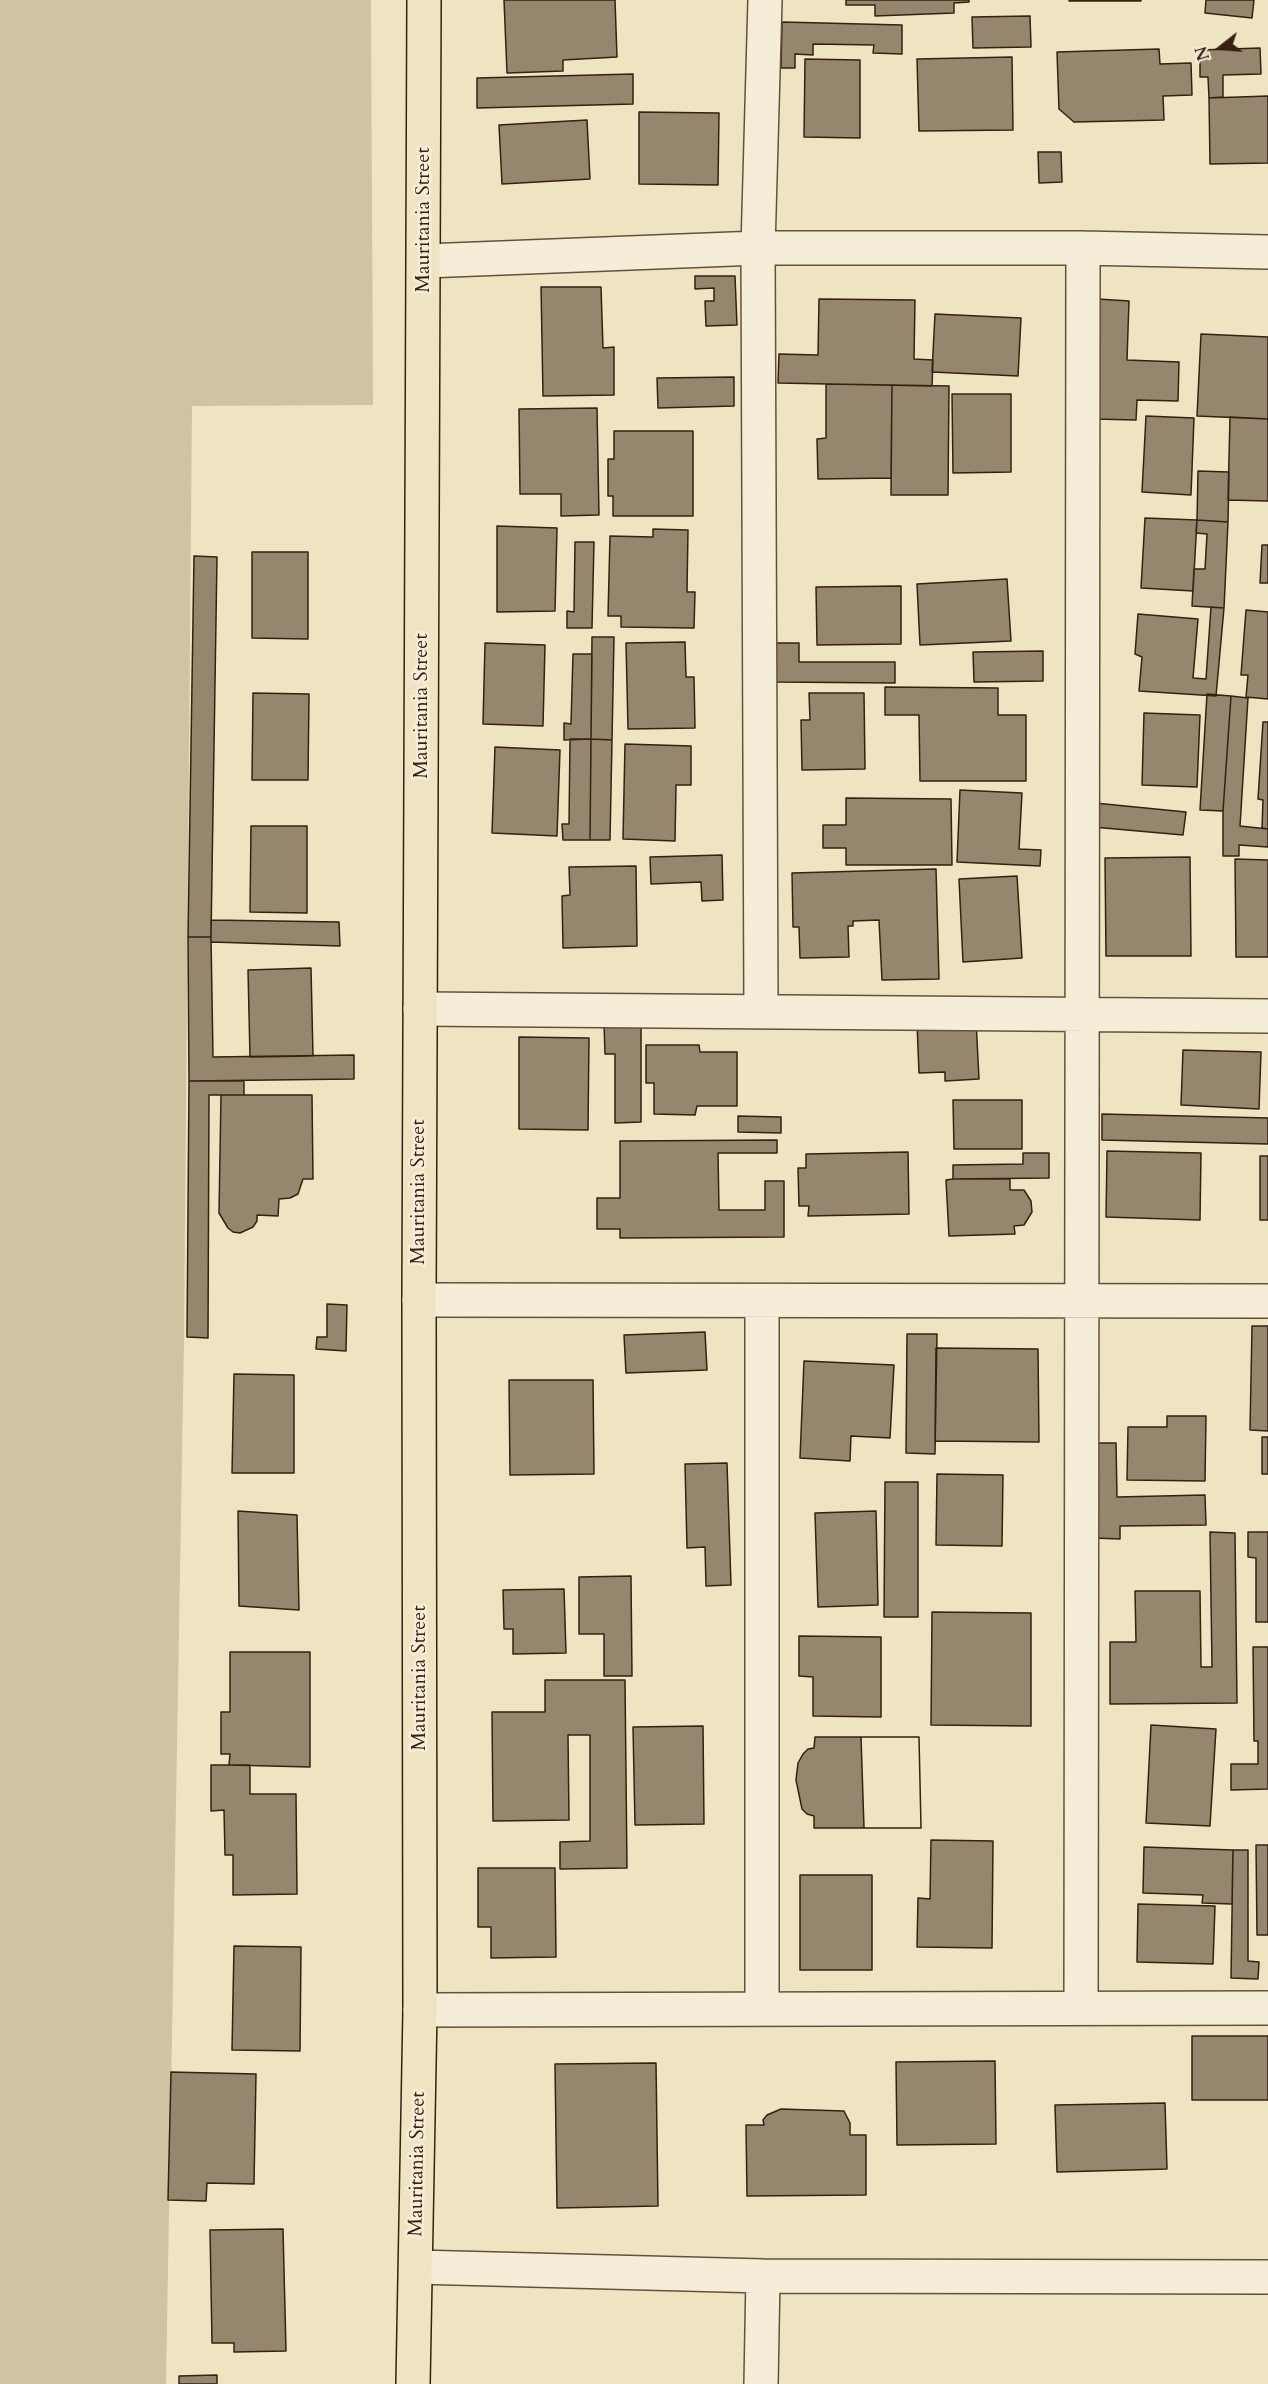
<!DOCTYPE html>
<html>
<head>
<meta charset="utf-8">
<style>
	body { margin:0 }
	#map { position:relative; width:1268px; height:2384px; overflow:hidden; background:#efe4c2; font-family:Cardo,serif }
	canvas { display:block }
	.north { position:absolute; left:1190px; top:18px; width:60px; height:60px; -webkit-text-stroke:4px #f5edd7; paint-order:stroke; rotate:253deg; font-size:16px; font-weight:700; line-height:24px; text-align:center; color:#352011 }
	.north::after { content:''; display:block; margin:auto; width:21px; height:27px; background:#352011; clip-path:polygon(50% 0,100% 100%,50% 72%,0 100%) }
</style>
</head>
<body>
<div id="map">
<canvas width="1268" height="2384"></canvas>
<div class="north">N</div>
</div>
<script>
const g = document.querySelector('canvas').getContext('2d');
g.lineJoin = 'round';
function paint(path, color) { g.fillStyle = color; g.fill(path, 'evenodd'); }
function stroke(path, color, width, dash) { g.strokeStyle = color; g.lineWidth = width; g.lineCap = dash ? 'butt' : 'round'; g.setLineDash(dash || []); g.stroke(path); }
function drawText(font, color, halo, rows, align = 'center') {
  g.font = font + ' Cardo,serif'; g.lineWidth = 5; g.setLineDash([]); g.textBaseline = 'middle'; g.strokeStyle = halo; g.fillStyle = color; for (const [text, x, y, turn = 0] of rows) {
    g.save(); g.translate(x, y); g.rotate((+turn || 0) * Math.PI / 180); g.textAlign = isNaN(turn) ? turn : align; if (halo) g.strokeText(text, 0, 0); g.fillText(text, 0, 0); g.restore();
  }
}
paint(new Path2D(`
	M0,0H371L373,405L192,406L184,1341L166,2384H0Z`), '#cfc3a4');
const building = new Path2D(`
	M504,0H615L617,57L563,60V71L507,73Z
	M846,0H969V2L954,3V13L875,16V5H846Z
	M1069,0H1141V1H1069Z
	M1206,0H1254L1252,18L1205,13Z
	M1030,16L1031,47L973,48L972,17Z
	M782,22L902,25V54L873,53L874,45L813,44V55L795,54V68H781Z
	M1260,48L1261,74L1223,75V97L1209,98L1208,77H1200V50Z
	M1159,49L1160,64L1191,63L1192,95L1163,96L1164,120L1074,122L1059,109L1057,52Z
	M1012,57L1013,130L919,131L917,59Z
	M805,59L860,60V138L804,137Z
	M633,74V104L477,108V78Z
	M1268,96V163L1210,164L1209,98Z
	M639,112L719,113L718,185L639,184Z
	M587,120L590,179L502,184L499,125Z
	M1038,152H1061L1062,182L1039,183Z
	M695,276H735L737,325L706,326L705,301H714V288L695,289Z
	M541,287H601L603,348L614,347V395L543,396Z
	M819,299L915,300L914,359L933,360L932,386L778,383L779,354L818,355Z
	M1098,299L1129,301L1127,360L1179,362L1178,401L1137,400L1136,420L1094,419Z
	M935,314L1021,318L1018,376L932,372Z
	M1201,334L1268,337V419L1197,416Z
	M734,377V406L658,408L657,378Z
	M826,384L892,385L891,478L818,479L817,439L826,438Z
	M892,385L949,386L948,495H891Z
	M952,394H1011V472L953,473Z
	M597,408L599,515L561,516V494H520L519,409Z
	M1146,416L1194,418L1191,495L1142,492Z
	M1230,417L1268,419V501L1228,500Z
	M614,431H693V516H613V496H608V459H614Z
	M1198,471L1229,472L1228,522L1197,520Z
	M1145,518L1197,520L1193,591L1141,588Z
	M1197,520L1228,522L1224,608L1192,606L1194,569H1205L1207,534L1196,533Z
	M497,526L557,528L555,611L497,612Z
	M653,529L688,530L687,592H695L694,628L621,627V616H608L610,536L653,537Z
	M575,542H594L592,628H567V611L574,612Z
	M1262,545H1268V583H1260Z
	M252,552H308V639L252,638Z
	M194,556L217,557L211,937H188Z
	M1007,579L1011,641L920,645L917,584Z
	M901,586V644L817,645L816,587Z
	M1211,607L1224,608L1216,696L1139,691L1142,657L1135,654L1138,614L1198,619L1193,678L1206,679Z
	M1246,610L1268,612V699L1246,697L1248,675H1241Z
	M592,637H614L612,740L591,739Z
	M685,642L686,677H694L695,728L628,729L626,643Z
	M485,643L545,645L543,726L483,724Z
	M776,643H799V662H895V683L776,682Z
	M1043,651V681L974,682L973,652Z
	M573,654H592L591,739L564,740V723L571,724Z
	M885,687L998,688V715H1026V781H920L919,715H885Z
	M253,693L309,694L308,780H252Z
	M809,693H864L865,769L802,770L801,720H810Z
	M1207,694L1231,696L1223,811L1200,810Z
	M1231,696L1248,698L1240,826L1268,829V847L1239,845V856H1223V811Z
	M1144,713L1200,715L1197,787L1142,785Z
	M1263,722H1268V829L1262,828L1263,800L1258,799Z
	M570,739H591L590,840H563L562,824H569Z
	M591,739L612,740L610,840H590Z
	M625,744L691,746V785H676L675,841L623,839Z
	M495,747L560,750L557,836L492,833Z
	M960,790L1022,793L1019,849L1041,850L1040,866L957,862Z
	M846,798L951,799L952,865H846V848H823V825H846Z
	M1095,803L1186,812L1183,835L1093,827Z
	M251,826H307V913L250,912Z
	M722,855L723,900L702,901L701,882L651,884L650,857Z
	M1190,857L1191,956H1106L1105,858Z
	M1235,859L1268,860V957H1236Z
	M636,866L637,946L563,948L562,896L570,895L569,867Z
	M936,869L939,979L882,980L879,920L853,921V926H848L849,957L800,958L799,927H793L792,873Z
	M1017,876L1022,958L963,962L959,879Z
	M211,920L339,922L340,946L211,942Z
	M188,937H211L213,1057L354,1055V1079L189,1081Z
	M311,968L313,1056L250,1057L248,970Z
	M976,1020L979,1079L945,1081V1072L919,1073L917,1023Z
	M604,1024H641V1122L615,1123V1054H605Z
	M519,1037L589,1038L588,1130L519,1129Z
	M646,1045H699L700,1052H737V1106H697L695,1115L654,1114V1083H646Z
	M1183,1050L1261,1052L1259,1109L1181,1105Z
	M189,1081H244V1095H209L208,1338L187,1337Z
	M221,1095H312L313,1179H303L298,1194L290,1198L279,1199L278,1216L257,1215V1221L253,1227L240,1233L233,1232L228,1228L219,1213Z
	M953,1100H1022V1149H954Z
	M1102,1114L1268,1118V1144L1102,1140Z
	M738,1116L781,1117V1133L738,1132Z
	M777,1140V1153H718L719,1210H765V1181H784V1237L620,1238V1229H597V1198H620V1141Z
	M1107,1151L1201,1153L1200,1220L1106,1217Z
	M908,1152L909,1214L808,1216L809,1206H799L798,1168H806V1154Z
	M1023,1153H1049V1178L953,1179V1165L1023,1164Z
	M1260,1156H1268V1220H1260Z
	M953,1179H1010V1190H1024L1031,1201L1032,1212L1024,1225L1014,1226L1015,1234L949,1236L946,1180Z
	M327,1304L347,1305L346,1351L316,1349L317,1337H327Z
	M1252,1326H1268V1431L1250,1430Z
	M705,1332L707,1370L626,1373L624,1335Z
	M907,1334H937L935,1454L906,1453Z
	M936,1348L1038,1349L1039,1442L935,1441Z
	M804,1361L894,1365L890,1438L851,1436L850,1461L800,1458Z
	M234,1374L294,1375V1473H232Z
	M509,1380H593L594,1474L510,1475Z
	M1167,1416H1206L1205,1481L1127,1480L1128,1427H1167Z
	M1262,1437H1268V1474H1262Z
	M1091,1443H1116L1117,1497L1205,1495L1206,1525L1120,1526V1539L1093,1538Z
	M727,1463L731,1585L706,1586L705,1547L687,1548L685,1464Z
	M937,1474L1003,1475L1002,1546L936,1545Z
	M885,1482H918V1617H884Z
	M238,1511L297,1515L299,1610L239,1606Z
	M876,1511L878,1605L818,1607L815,1513Z
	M1210,1532L1235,1533L1237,1703L1110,1704V1642H1136L1135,1591H1200L1201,1667H1212Z
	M1248,1532H1268V1622H1256V1558L1248,1557Z
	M631,1576L632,1676H604V1634H579V1577Z
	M564,1589L566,1653L513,1654V1629H504L503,1590Z
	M932,1612L1031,1613V1726L931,1725Z
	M799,1636L881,1637V1717L813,1716V1677L799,1676Z
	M1253,1647H1268V1789L1231,1790V1764H1258V1741H1254Z
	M230,1652H310V1767L229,1765L230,1754H221V1712H230Z
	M545,1680H625L627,1868L560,1869V1842L590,1841V1735H568L569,1820L493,1821L492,1712H545Z
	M1151,1725L1216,1729L1210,1826L1146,1823Z
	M703,1726L704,1824L635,1825L633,1727Z
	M815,1737H919L921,1828H814V1816L807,1814L802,1809L796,1780L798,1763L803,1754L808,1749L814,1748Z
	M861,1737H919L921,1828H864Z
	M211,1765H250V1794H296L297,1894L233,1895V1855H225L224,1810L211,1811Z
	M931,1840L993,1841L992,1948L917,1947L918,1898L930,1899Z
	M1256,1845H1268V1935H1257Z
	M1144,1847L1233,1850L1232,1904L1202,1903L1203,1895L1143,1893Z
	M1233,1850H1248V1961L1259,1962L1258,1979L1231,1978Z
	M478,1868H555L556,1957L491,1958V1927H478Z
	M800,1875H872V1970H800Z
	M1138,1904L1215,1906L1213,1964L1137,1962Z
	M234,1946L301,1947L300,2051L232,2050Z
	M1192,2036H1268V2100H1192Z
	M995,2061L996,2144L897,2145L896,2062Z
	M656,2063L658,2206L557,2208L555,2064Z
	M171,2072L256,2074L254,2184L207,2183L206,2201L168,2200Z
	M1165,2103L1167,2169L1057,2172L1055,2105Z
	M781,2109L844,2111L850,2123V2135H866V2195L747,2196L746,2125H764L763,2120L767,2115Z
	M283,2229L286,2351L234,2352V2343H212L210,2230Z
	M217,2375V2384H179V2376Z`);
paint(building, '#96866d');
stroke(building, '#352011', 1.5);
const minor = new Path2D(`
	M425,261L758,248H1083L1268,252
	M420,1009L1268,1016
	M761,1012L758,248L765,0
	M419,1300L1268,1301
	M1081,2008L1083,248
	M762,2009V1301
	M420,2010L1268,2008
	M416,2267L763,2276L1268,2277
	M761,2384L763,2276`);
const major = new Path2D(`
	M413,2384L420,2010L419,1300L424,0`);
stroke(minor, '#64513d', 36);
stroke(major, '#352011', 36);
stroke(minor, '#f5edd7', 33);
stroke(major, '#efe4c2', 33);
drawText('20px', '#352011', '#f5edd7', [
	["Mauritania Street",424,220,-90],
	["Mauritania Street",422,706,-90],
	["Mauritania Street",419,1192,-90],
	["Mauritania Street",420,1678,-90],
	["Mauritania Street",418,2164,-89]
]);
</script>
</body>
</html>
